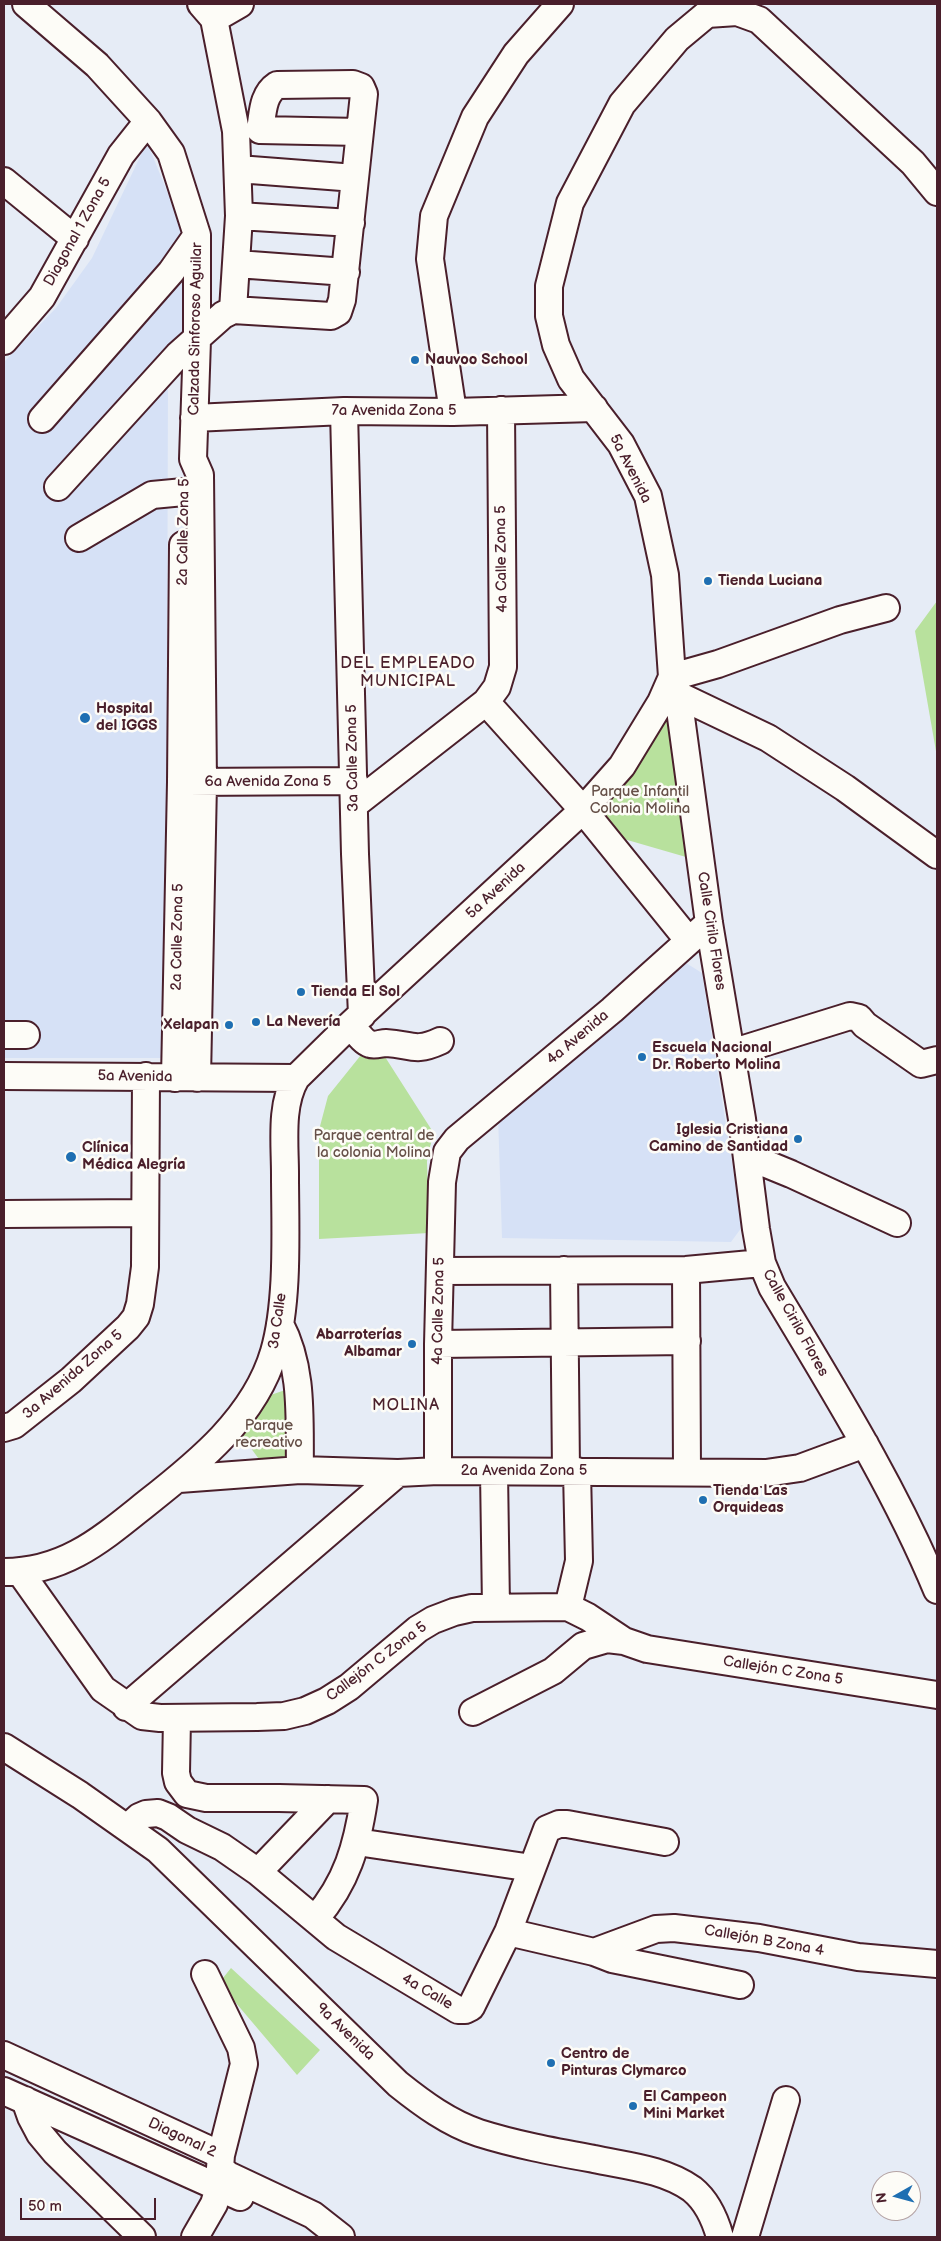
<!DOCTYPE html>
<html>
<head>
<meta charset="utf-8">
<style>
	body { margin:0 }
	#map { position:relative; width:941px; height:2241px; overflow:hidden; background:#e6ecf6; font-family:"Balsamiq Sans",sans-serif }
	canvas { display:block }
	.frame { position:absolute; inset:0; border:5px solid #4a1f2b; pointer-events:none }
	.north { position:absolute; left:871px; top:2171px; width:50px; height:50px; box-sizing:border-box; background:#fdfcf7; border:1px solid #b5a4a5; border-radius:50%; rotate:263deg; font-size:14px; font-weight:700; line-height:20px; text-align:center; color:#4a1f2b }
	.north::after { content:''; display:block; margin:auto; width:18px; height:22px; background:#1f6fb2; clip-path:polygon(50% 0,100% 100%,50% 72%,0 100%) }
	.scale { position:absolute; left:20px; top:2198px; width:136px; height:22px; box-sizing:border-box; border:2px solid #4a1f2b; border-top:0; padding-left:6px; font-size:15px; line-height:18px; white-space:nowrap; color:#4a1f2b; -webkit-text-stroke:4px #fdfcf7; paint-order:stroke }
</style>
</head>
<body>
<div id="map">
<canvas width="941" height="2241"></canvas>
<div class="frame"></div>
<div class="north">N</div>
<div class="scale">50 m</div>
</div>
<script>
const g = document.querySelector('canvas').getContext('2d');
g.lineJoin = 'round';
function paint(path, color) { g.fillStyle = color; g.fill(path, 'evenodd'); }
function stroke(path, color, width, dash) { g.strokeStyle = color; g.lineWidth = width; g.lineCap = dash ? 'butt' : 'round'; g.setLineDash(dash || []); g.stroke(path); }
function drawText(font, color, halo, rows, align = 'center') {
  g.font = font + ' "Balsamiq Sans",sans-serif'; g.lineWidth = 5; g.setLineDash([]); g.textBaseline = 'middle'; g.strokeStyle = halo; g.fillStyle = color; for (const [text, x, y, turn = 0] of rows) {
    g.save(); g.translate(x, y); g.rotate((+turn || 0) * Math.PI / 180); g.textAlign = isNaN(turn) ? turn : align; if (halo) g.strokeText(text, 0, 0); g.fillText(text, 0, 0); g.restore();
  }
}
paint(new Path2D(`
	M147,142L198,268L192,341L168,378L166,1058H4V362L56,308L92,258Z
	M686,963L702,973L742,1227L731,1242L502,1238L498,1115Z`), '#d6e1f6');
paint(new Path2D(`
	M937,601V757L915,631Z
	M671,683L686,857L610,835L587,806Z
	M380,1049L433,1132C432,1143 428,1151 427,1162L429,1233L319,1239V1130L328,1096L365,1050Z
	M291,1388V1465L264,1466L242,1436L262,1398Z
	M231,1968L320,2050L297,2075L219,1983Z`), '#b8e19d');
const minor = new Path2D(`
	M26,4L97,65L148,121L171,153L197,235V340L193,459L200,475L203,783L197,1078
	M707,14L737,12L759,20L913,163L937,192
	M214,19L240,4
	M238,169L355,178
	M4,181L75,239
	M239,216L351,223
	M237,264L346,272
	M233,310L331,316L338,312L342,300L364,94L361,87L353,84L277,85C262,95 263,114 260,130L360,132
	M4,341L42,297L121,155L148,121
	M344,411L355,854L362,1015
	M453,412L430,259L434,216L475,117L516,54L560,4
	M194,418L344,411L453,412L594,408
	M42,419L171,272L197,235
	M58,487L178,355L223,315L233,310L239,216L236,131L214,19L201,4
	M79,538L152,495L184,492
	M672,677L678,695L709,923L742,1119L756,1229L762,1263L772,1287C831,1386 893,1484 937,1590
	M672,677L718,664L840,620L886,608
	M678,695L768,738L845,788L937,855
	M486,702L583,810L689,941
	M187,782L354,781
	M354,805L486,702L497,687L503,667L501,410
	M350,1025C355,1030 363,1042 370,1044C375,1046 381,1043 386,1043C411,1044 414,1053 440,1041
	M4,1035H26
	M731,1053L850,1016L859,1018L865,1025L921,1064L937,1060
	M4,1076L296,1078
	M175,1078L181,782L183,545
	M747,1156L791,1174L897,1223
	M4,1214L145,1213
	M564,1270L566,1471
	M686,1270L687,1471
	M440,1271L686,1270L762,1263
	M280,1324C304,1369 299,1421 300,1470
	M438,1344L687,1341
	M4,1428L14,1425L71,1380L128,1327L136,1317L140,1304L145,1267L146,1076
	M438,1471V1344L442,1182L447,1152L457,1139L612,1010L709,923
	M494,1472L496,1607
	M179,1479L300,1470L398,1473L438,1471L766,1473L800,1468L865,1444
	M4,1572C65,1572 102,1539 147,1503C198,1463 255,1417 274,1352C289,1300 285,1229 285,1174C285,1143 280,1105 296,1078L350,1025L583,810L622,766L661,702L672,677L665,575L648,496L621,444L571,379L556,345L549,316V286L570,203L622,104L677,39L707,14L714,4
	M20,1572L103,1689L142,1716L160,1718L257,1717L284,1716L305,1711L327,1701L349,1687L418,1629L433,1620L454,1612L472,1608L568,1607L588,1617L624,1641L647,1649L937,1695
	M568,1607L579,1561L577,1471
	M126,1707L398,1473
	M473,1712L553,1671L583,1646L607,1639L624,1641
	M177,1718L176,1773L178,1782L187,1794L206,1798H279L364,1800C357,1846 347,1882 316,1918
	M4,1747L80,1795L158,1850L398,2084C423,2104 449,2123 479,2133C517,2145 556,2152 594,2159C627,2166 664,2169 692,2189C707,2201 715,2219 720,2237
	M127,1828L139,1817L146,1814L158,1813L168,1817L187,1830L222,1847L258,1872L336,1937L458,2010H465L471,2007L508,1932L547,1829L559,1824H567L665,1842
	M357,1842L532,1868
	M258,1872L328,1799
	M508,1932L594,1952L612,1959L740,1985
	M594,1952L656,1929L674,1928L759,1938L858,1957L937,1964
	M205,1974L241,2048L244,2064L221,2155
	M4,2055L221,2155L220,2168L228,2175L313,2215L341,2237
	M4,2091L240,2197
	M25,2100L31,2117L40,2134L55,2152L142,2237
	M195,2237L214,2204L219,2188
	M745,2237L786,2100`);
stroke(minor, '#4a1f2b', 30);
stroke(minor, '#fdfcf7', 26);
for (const [x, y, r, color] of [
	[415,360,5,"#1f6fb2"],
	[708,581,5,"#1f6fb2"],
	[85,718,6,"#1f6fb2"],
	[301,992,5,"#1f6fb2"],
	[256,1022,5,"#1f6fb2"],
	[229,1025,5,"#1f6fb2"],
	[642,1057,5,"#1f6fb2"],
	[798,1139,5,"#1f6fb2"],
	[71,1157,6,"#1f6fb2"],
	[412,1344,5,"#1f6fb2"],
	[703,1500,5,"#1f6fb2"],
	[551,2063,5,"#1f6fb2"],
	[633,2106,5,"#1f6fb2"]
]) { const dot = new Path2D(); dot.arc(x, y, r, 0, 2 * Math.PI); g.fillStyle = color; g.fill(dot); stroke(dot, '#fdfcf7', 2); }
drawText('15px', '#4a1f2b', '#fdfcf7', [
	["Diagonal 1 Zona 5",78,232,-61],
	["Calzada Sinforoso Aguilar",196,329,-89],
	["7a Avenida Zona 5",394,411],
	["5a Avenida",630,469,63],
	["2a Calle Zona 5",184,532,-89],
	["4a Calle Zona 5",502,559,-91],
	["3a Calle Zona 5",353,758,-91],
	["6a Avenida Zona 5",268,782],
	["5a Avenida",496,891,-43],
	["Calle Cirilo Flores",711,931,81],
	["2a Calle Zona 5",178,937,-89],
	["4a Avenida",578,1038,-40],
	["5a Avenida",135,1077,1],
	["4a Calle Zona 5",439,1311,-89],
	["3a Calle",278,1321,-82],
	["Calle Cirilo Flores",795,1323,61],
	["3a Avenida Zona 5",73,1375,-41],
	["2a Avenida Zona 5",524,1471],
	["Callejón C Zona 5",377,1662,-37],
	["Callejón C Zona 5",783,1671,9],
	["Callejón B Zona 4",764,1941,10],
	["4a Calle",427,1992,30],
	["9a Avenida",345,2032,44],
	["Diagonal 2",182,2138,25]
]);
drawText('bold 15px', '#4a1f2b', '#fdfcf7', [
	["Nauvoo School",425,360],
	["Tienda Luciana",718,581],
	["Hospital",96,709],
	["del IGGS",96,726],
	["Tienda El Sol",311,992],
	["La Nevería",266,1022],
	["Xelapan",219,1025,"right"],
	["Escuela Nacional",652,1048],
	["Dr. Roberto Molina",652,1065],
	["Iglesia Cristiana",788,1130,"right"],
	["Camino de Santidad",788,1147,"right"],
	["Clínica",82,1148],
	["Médica Alegría",82,1165],
	["Abarroterías",402,1335,"right"],
	["Albamar",402,1352,"right"],
	["Tienda Las",713,1491],
	["Orquideas",713,1508],
	["Centro de",561,2054],
	["Pinturas Clymarco",561,2071],
	["El Campeon",643,2097],
	["Mini Market",643,2114]
], 'left');
drawText('15px', '#665048', '#fdfcf7', [
	["Parque Infantil",640,792],
	["Colonia Molina",640,809],
	["Parque central de",374,1136],
	["la colonia Molina",374,1153],
	["Parque",269,1426],
	["recreativo",269,1443]
]);
g.letterSpacing = '1px';
drawText('16px', '#4a1f2b', '#fdfcf7', [
	["DEL EMPLEADO",408,664],
	["MUNICIPAL",408,682],
	["MOLINA",406,1406]
]);
g.letterSpacing = '0px';
</script>
</body>
</html>
